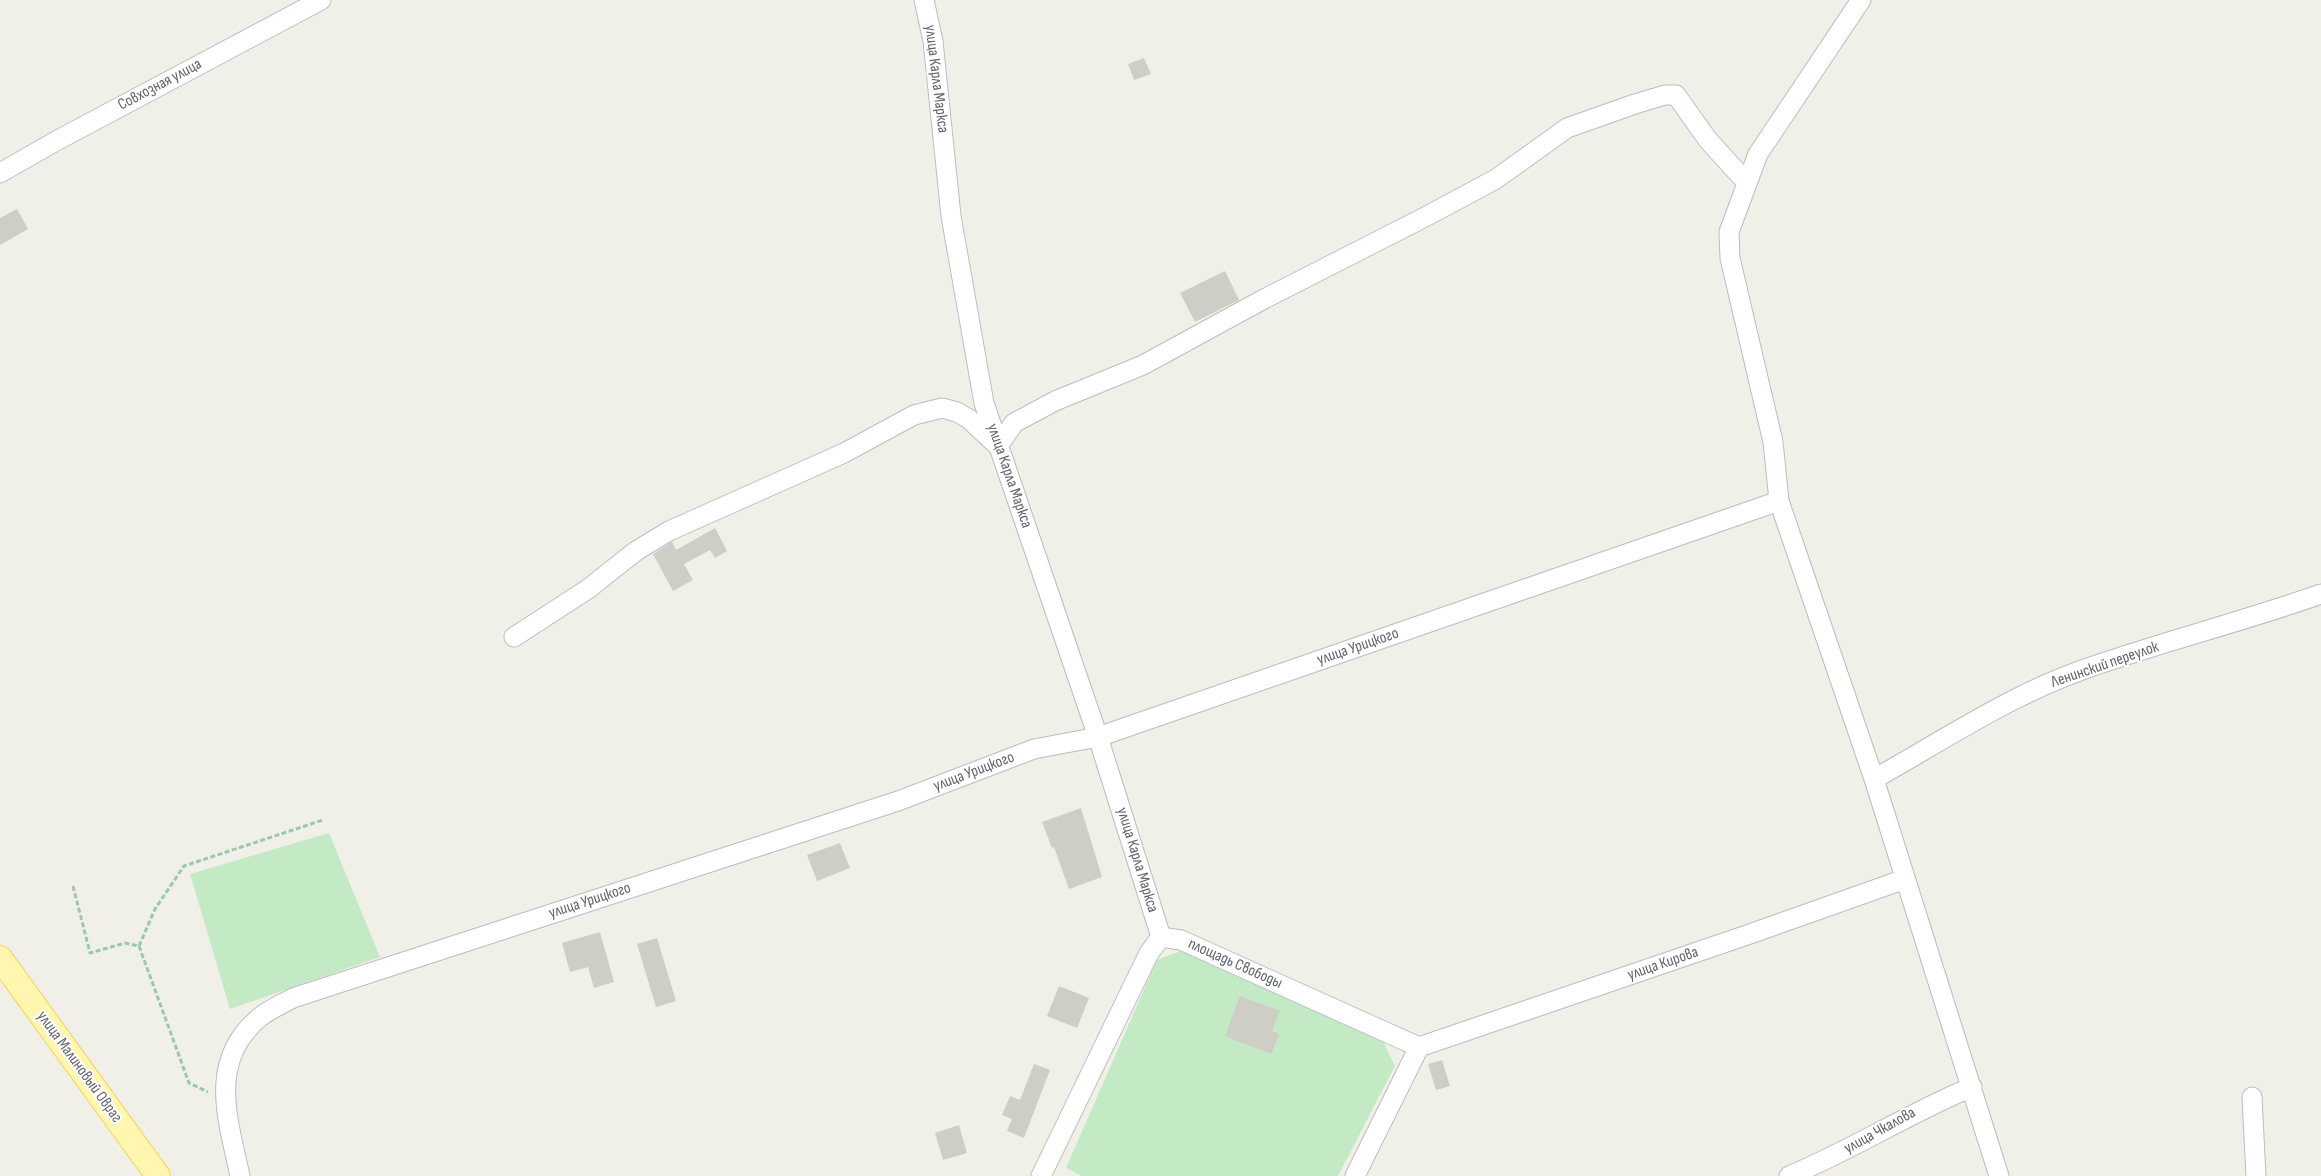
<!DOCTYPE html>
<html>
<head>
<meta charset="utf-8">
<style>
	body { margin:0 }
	canvas { display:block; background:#f1f0e8 }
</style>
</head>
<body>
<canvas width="2321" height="1176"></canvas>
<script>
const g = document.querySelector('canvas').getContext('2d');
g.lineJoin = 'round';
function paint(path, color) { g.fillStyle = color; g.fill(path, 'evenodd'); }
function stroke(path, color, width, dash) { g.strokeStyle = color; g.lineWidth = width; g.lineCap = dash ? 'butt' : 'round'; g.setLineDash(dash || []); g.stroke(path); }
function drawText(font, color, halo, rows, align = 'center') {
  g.font = font + ' "Sofia Sans Condensed",sans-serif'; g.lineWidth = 4; g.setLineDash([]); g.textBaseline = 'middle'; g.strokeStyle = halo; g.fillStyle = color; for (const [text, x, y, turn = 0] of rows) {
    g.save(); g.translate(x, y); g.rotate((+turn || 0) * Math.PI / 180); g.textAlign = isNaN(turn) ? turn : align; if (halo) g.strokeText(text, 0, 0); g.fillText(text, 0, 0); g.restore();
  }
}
paint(new Path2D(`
	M329,833L380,957L230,1009L190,874Z
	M1183,950L1383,1041L1395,1066L1338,1176H1082L1066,1168L1157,960Z`), '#c4e9c5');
paint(new Path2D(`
	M1144,58L1151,74L1134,80L1128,64Z
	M17,209L28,229L0,245V218Z
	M1225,271L1239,300L1195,322L1180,293Z
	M715,528L727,551L715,558L710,550L684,564L693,580L673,591L653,554L672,542L676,550Z
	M1081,808L1102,877L1069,889L1054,847L1052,848L1042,822Z
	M840,843L850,868L817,881L807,855Z
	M600,932L614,982L594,988L588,967L570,972L562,943Z
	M657,938L676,1001L656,1007L637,944Z
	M1059,986L1089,998L1077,1028L1047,1016Z
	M1240,996L1280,1011L1272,1031L1279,1034L1271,1054L1225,1036Z
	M1442,1060L1450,1086L1436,1090L1428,1064Z
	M1034,1064L1050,1070L1024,1138L1007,1131L1012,1119L1002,1115L1010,1096L1020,1100Z
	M959,1125L967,1153L943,1160L935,1133Z`), '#cecdc6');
const minor = new Path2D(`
	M924,0L933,41L951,216L984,403L1098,737L1161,937
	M1861,0L1758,154L1729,232L1730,258L1773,442L1779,501L1874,779L1999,1176
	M0,173L56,141L321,0
	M514,637L588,589L636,551L669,531L844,453L914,415L942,408L957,412L969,419L998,446L1014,423L1055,401L1143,365L1264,299L1425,217L1496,179L1567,128L1635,104L1665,95H1676L1708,140L1747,183
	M1874,779C1942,741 2009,696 2082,670C2161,642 2242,622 2321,594
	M1419,1047L1747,935L1905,879
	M2252,1097L2256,1176
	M240,1176C228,1119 207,1061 260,1017C270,1009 282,1004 293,998L898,801L1034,749L1098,737L1779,501
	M1041,1176L1149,953L1161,937L1181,940L1419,1047
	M1355,1176L1419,1047
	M1789,1176C1852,1150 1909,1113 1972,1087`);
const major = new Path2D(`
	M0,958L158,1176`);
stroke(minor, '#babcc1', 21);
stroke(major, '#f8d35a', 26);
stroke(new Path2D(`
	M73,886L90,953L125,943L139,946L189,1083L208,1092
	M139,946L155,909L184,866L323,820`), '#9bc8aa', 3, [5, 2.5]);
stroke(minor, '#fff', 19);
stroke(major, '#fff6af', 24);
drawText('16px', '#5f6268', '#fff', [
	["улица Карла Маркса",936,79,83],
	["Совхозная улица",160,85,-28],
	["улица Карла Маркса",1009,476,71],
	["улица Урицкого",1358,647,-19],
	["Ленинский переулок",2105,665,-19],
	["улица Урицкого",974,772,-21],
	["улица Карла Маркса",1137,860,73],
	["улица Урицкого",590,901,-18],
	["площадь Свободы",1235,964,24],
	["улица Кирова",1663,964,-19],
	["улица Малиновый Овраг",79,1067,54],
	["улица Чкалова",1880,1131,-29]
]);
</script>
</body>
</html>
